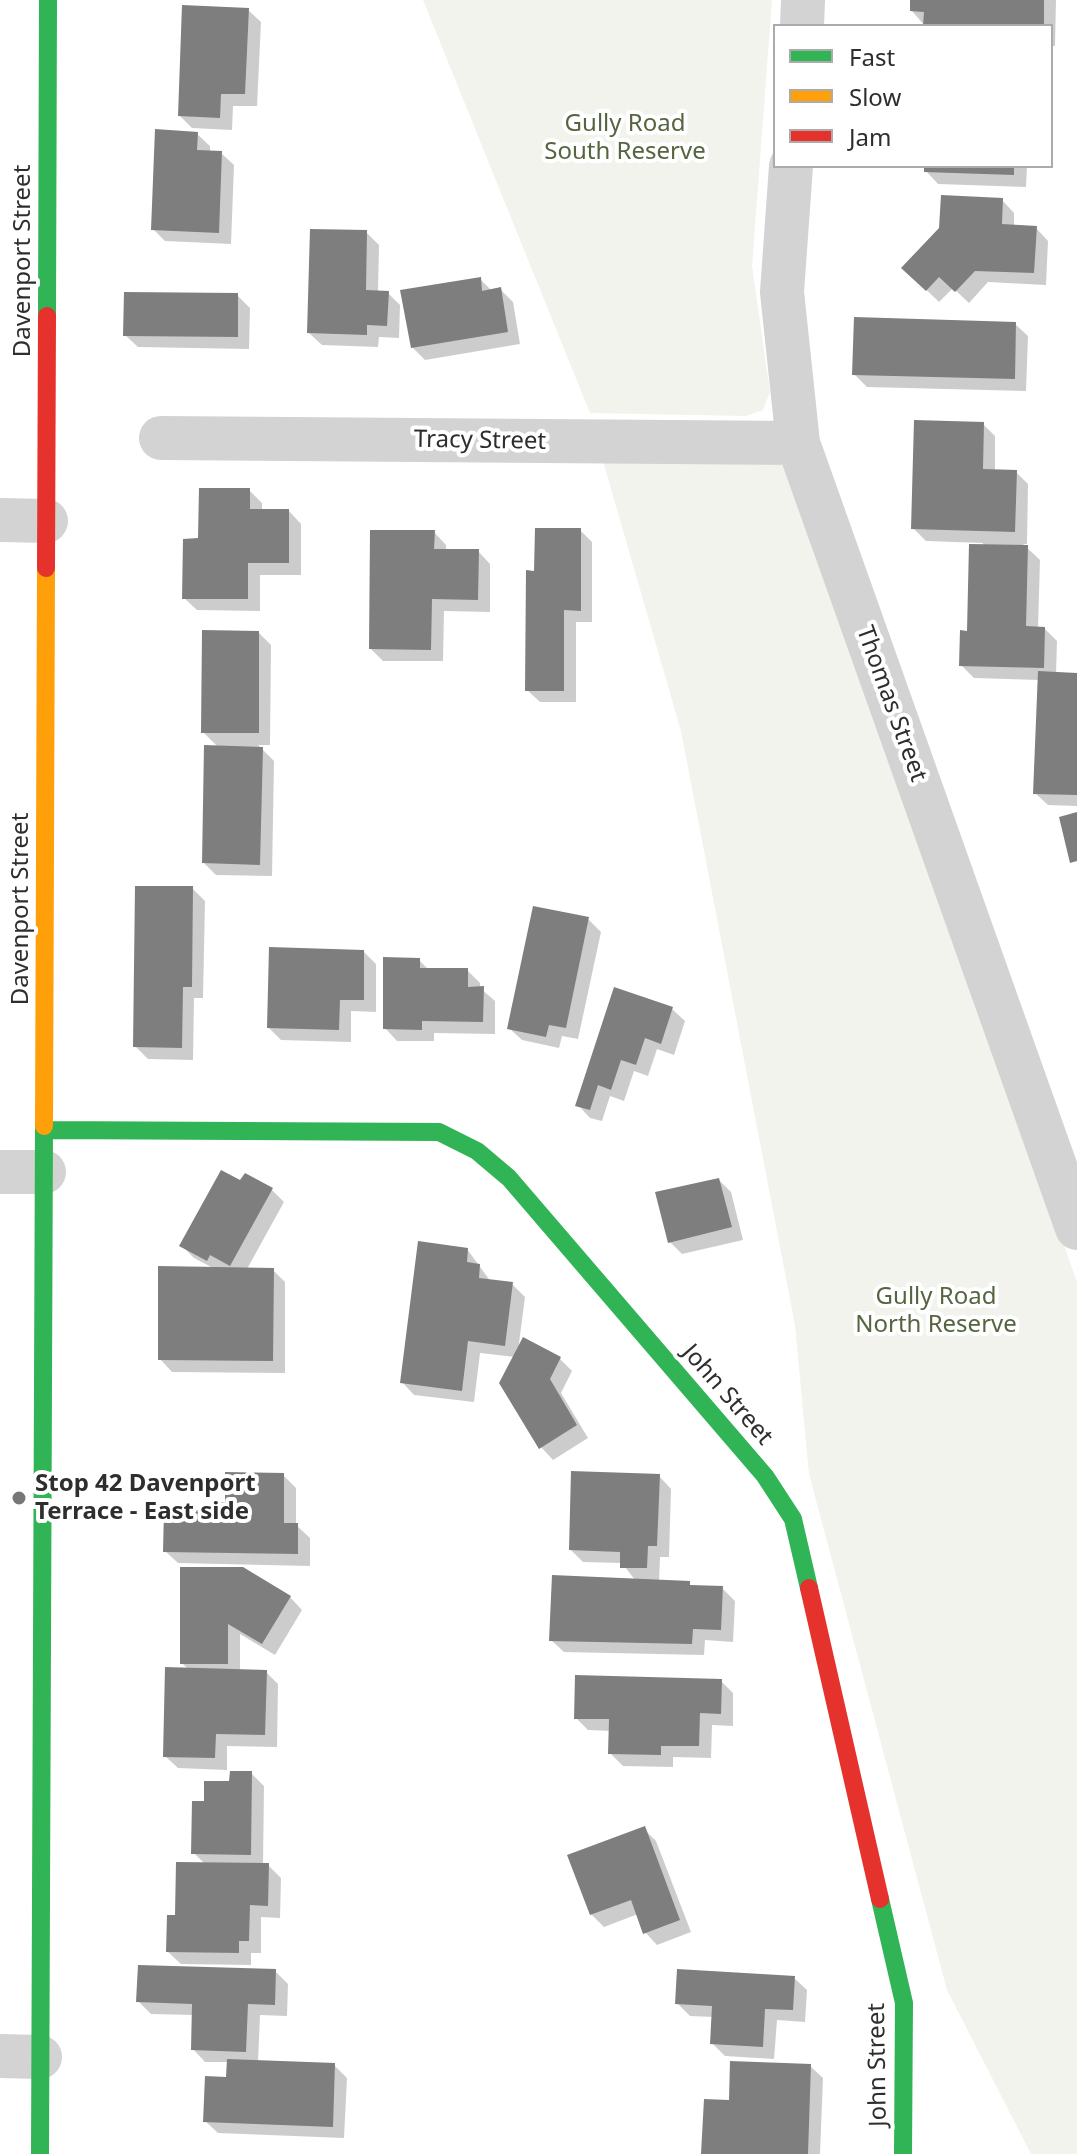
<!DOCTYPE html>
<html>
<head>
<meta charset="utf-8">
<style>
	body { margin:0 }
	#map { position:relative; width:1077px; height:2154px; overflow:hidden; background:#fff; font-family:"Noto Sans",sans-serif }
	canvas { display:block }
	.legend { position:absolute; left:773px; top:24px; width:280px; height:144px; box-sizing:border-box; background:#fff; border:2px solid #ababab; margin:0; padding:10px 14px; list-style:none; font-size:24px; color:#2e2e2e }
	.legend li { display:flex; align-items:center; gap:16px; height:40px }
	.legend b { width:40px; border:2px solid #ababab }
</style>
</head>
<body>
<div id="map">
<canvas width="1077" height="2154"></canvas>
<ul class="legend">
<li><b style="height:10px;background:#30b455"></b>Fast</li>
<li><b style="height:10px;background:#ff9f0a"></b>Slow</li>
<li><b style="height:10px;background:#e5322d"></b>Jam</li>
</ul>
</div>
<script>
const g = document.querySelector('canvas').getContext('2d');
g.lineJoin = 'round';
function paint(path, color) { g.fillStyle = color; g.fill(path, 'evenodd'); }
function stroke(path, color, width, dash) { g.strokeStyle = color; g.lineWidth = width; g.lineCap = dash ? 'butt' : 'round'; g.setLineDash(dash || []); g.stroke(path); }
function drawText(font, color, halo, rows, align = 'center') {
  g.font = font + ' "Noto Sans",sans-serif'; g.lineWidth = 8; g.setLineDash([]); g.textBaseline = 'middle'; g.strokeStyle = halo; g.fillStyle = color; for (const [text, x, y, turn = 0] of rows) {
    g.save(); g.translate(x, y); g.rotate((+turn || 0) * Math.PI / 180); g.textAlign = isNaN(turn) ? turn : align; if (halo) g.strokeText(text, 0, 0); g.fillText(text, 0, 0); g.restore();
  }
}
paint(new Path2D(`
	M423,0H772L752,266L770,392L763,410L746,416L590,413Z
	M603,461L787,464L1077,1282V2154H1031L947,1990L809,1474L795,1325L681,731Z`), '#f1f3ec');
paint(new Path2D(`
	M912,0H1056L1055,46H1051V26H925L912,11Z
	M248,10L261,22L257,106H233L232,130L192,128L180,116Z
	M197,134L210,146V152L221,153L234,165L231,244L165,241L153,229Z
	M926,166H1027L1026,187L938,184L926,171Z
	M1002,200L1014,213V227L1036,228L1048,241L1046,285L988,282L969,303L953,288L939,302L904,268Z
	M366,232L379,245L378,292L388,293L400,305L399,338L379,337L378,347L322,345L309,333Z
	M480,279L492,291L500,289L513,302L520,344L425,360L412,347Z
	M237,295L250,308L249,349L138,347L125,335Z
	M1015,324L1028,336L1026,391L867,387L854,374Z
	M983,424L995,436V471L1016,472L1028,484L1027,544H1023L1040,560L1038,628L1045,629L1057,641L1056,674L1077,675V806L1048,805L1035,793L1039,680L974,678L961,665L983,543L926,541L913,528Z
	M249,490L262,503V511H289L301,524V575H260V611L197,610L184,598L200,540Z
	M580,530L592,542V622H576V702H540L527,690L536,573Z
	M434,532L446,545V551H478L490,564V612L444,611L443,661H383L371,649Z
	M259,633L271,645L270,745H258L274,761L272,876L216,875L204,863L219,748L203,732Z
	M192,888L205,901L203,998H194L193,1060L148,1059L135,1046Z
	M588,919L601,932L578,1039L562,1036L559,1048L522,1040L509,1028Z
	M364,952L376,964V1012L351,1011V1042L281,1040L269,1028Z
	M419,960L429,970H467L480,983V988L495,1001V1034L434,1033V1041H397L385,1028Z
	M616,990L672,1009L685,1021L674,1055L657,1049L648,1076L634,1071L624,1101L610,1096L602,1121L590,1118L578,1105Z
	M719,1180L731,1192L743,1240L682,1254L670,1242Z
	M271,1189L284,1202L247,1269L273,1270L285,1282V1373L172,1372L160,1359L215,1269L194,1258L182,1246Z
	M467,1249L491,1282L512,1284L525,1297L518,1351L560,1359L572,1371L561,1393L588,1438L553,1460L541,1447L515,1357L480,1353L474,1402L414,1395L402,1382Z
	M283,1475L296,1488V1525L310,1538V1566L178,1563L165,1551L213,1512Z
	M659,1476L671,1489L669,1557H660L659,1582L722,1588L735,1601L733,1642L705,1640L704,1655L564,1652L551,1640L635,1580L622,1563L583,1562L571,1550Z
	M182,1569L290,1597L302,1610L275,1655L240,1634V1671L266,1672L278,1684L277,1747L227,1746V1770L178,1768L165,1756L189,1670L182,1663Z
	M721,1681L733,1693V1726L712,1725L711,1758L673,1757V1767L623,1766L610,1753L611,1731L588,1730L576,1718Z
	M251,1773L264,1786L263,1865H268L281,1878L280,1918L261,1917V1953H251V1965L181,1964L168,1952L177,1917L205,1864L194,1853L206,1803Z
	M644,1829L656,1841L691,1932L657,1945L645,1932L638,1914L604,1927L591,1914Z
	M275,1971L288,1984L287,2016L260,2015L258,2062L334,2065L347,2078L344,2138L218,2133L205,2121L228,2079L229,2062H205L193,2049L194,2015L151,2014L138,2001Z
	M794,1978L807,1990L805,2022L777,2020L774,2059L725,2056L712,2043L714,2017L690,2016L677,2003Z
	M810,2066L823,2078L820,2154H703L731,2102Z`), '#0003');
paint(new Path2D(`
	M910,0H1044V26H923L924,12L910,11Z
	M182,5L249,8L245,94H221L220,118L178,116Z
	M155,129L198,132L197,150L222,151L219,233L151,230Z
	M924,166H1014V175L924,172Z
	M941,195L1003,198L1002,224L1037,226L1034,273L975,271L955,292L939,277L926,291L901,268L939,228Z
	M310,229L367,230L366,290L389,291L387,326L367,325V335L307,333Z
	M481,277L482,291L501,287L508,332L411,348L400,290Z
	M124,292L238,293V337L123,336Z
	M854,317L1016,322L1015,379L852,375Z
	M914,420L984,422L983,469L1017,470L1015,532L911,529Z
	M199,488H250V509H289V563H248V599H182L183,539L198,538Z
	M535,528H581V611L564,610V691H525L526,570L534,571Z
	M370,530H435L434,549H479L478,600L432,599L431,650L369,649Z
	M969,544L1028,545L1026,626L1045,627L1044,668L959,666L960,630L967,631Z
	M202,630L259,631V733H201Z
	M1038,671L1077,673V795L1033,794Z
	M204,745L263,747L260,865L202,863Z
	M1077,812V861L1070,863L1059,817Z
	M135,886H193L192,987H183L182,1048L133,1047Z
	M533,906L589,917L566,1028L549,1025L546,1037L507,1029Z
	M269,947L364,950V1000H340L339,1030L267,1028Z
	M383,957L420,958V968H468V987L484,986L483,1022L422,1021V1030L383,1029Z
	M614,987L673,1007L661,1044L645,1038L636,1065L621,1060L611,1090L598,1085L590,1110L575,1106Z
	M221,1170L240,1180L245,1173L273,1188L230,1266L210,1255L207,1261L179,1246Z
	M719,1178L732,1227L668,1243L655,1192Z
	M418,1241L468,1248L467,1262L480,1264L479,1278L513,1282L505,1346L468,1341L462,1391L400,1383Z
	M158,1266L274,1268L273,1361L158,1360Z
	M523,1337L561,1357L550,1379L577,1425L539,1449L499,1383Z
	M571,1471L660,1474L657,1546H648L647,1568H620V1552L569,1550Z
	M225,1472L284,1473V1523H298V1554L163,1552L164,1509L212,1510V1502H225Z
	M180,1567H243L291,1596L262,1644L228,1624V1664H180Z
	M552,1575L690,1581V1585L723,1586L721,1630L693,1629L692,1644L549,1641Z
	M165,1667L267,1670L265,1735L216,1734L215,1758L163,1757Z
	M575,1675L722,1679L721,1714L700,1713L699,1746H661V1755L608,1754L609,1719H574Z
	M230,1771H252L251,1855L191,1854L192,1801H204V1781H229Z
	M645,1826L680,1920L643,1934L631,1900L590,1915L567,1855Z
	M176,1862L269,1863L268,1906L250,1905L249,1941H239V1953L166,1952L167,1915H175Z
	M138,1965L276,1969L275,2005L248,2004L246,2052L191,2050L192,2004L136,2002Z
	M677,1969L795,1976L793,2010L765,2009L763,2047L710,2044L712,2006L675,2004Z
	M227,2059L335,2063L333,2127L203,2122L205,2076L226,2077Z
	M730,2061L811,2064L808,2154H701L704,2099L729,2100Z`), '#7e7e7e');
stroke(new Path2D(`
	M802,26L803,0
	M791,166L782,292L798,443L1077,1228
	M161,438L798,443
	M0,520L46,521
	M0,1172H44
	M0,2056L40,2057`), '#d3d3d3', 44);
stroke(new Path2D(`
	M47,316L48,0
	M45,1130L439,1132L477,1151L509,1178L765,1476L793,1519L809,1588
	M880,1899L904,2003L903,2154
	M40,2154L44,1126`), '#30b455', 18);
stroke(new Path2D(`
	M44,1126L46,568`), '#ff9f0a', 18);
stroke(new Path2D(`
	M46,568L47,316
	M809,1588L880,1899`), '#e5322d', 18);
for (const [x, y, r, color] of [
	[19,1498,8,"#777"]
]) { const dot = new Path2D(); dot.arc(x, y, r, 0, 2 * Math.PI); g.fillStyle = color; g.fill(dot); stroke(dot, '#fff', 3); }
drawText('24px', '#556540', '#fff', [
	["Gully Road",625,124],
	["South Reserve",625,152],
	["Gully Road",936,1297],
	["North Reserve",936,1325]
]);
drawText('24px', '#2e2e2e', '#fff', [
	["Davenport Street",23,261,-90],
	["Tracy Street",480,441,1],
	["Thomas Street",891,704,70],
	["Davenport Street",21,909,-90],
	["John Street",727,1395,49],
	["John Street",878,2065,-91]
]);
drawText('bold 24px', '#2e2e2e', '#fff', [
	["Stop 42 Davenport",35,1484],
	["Terrace - East side",35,1512]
], 'left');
</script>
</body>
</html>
